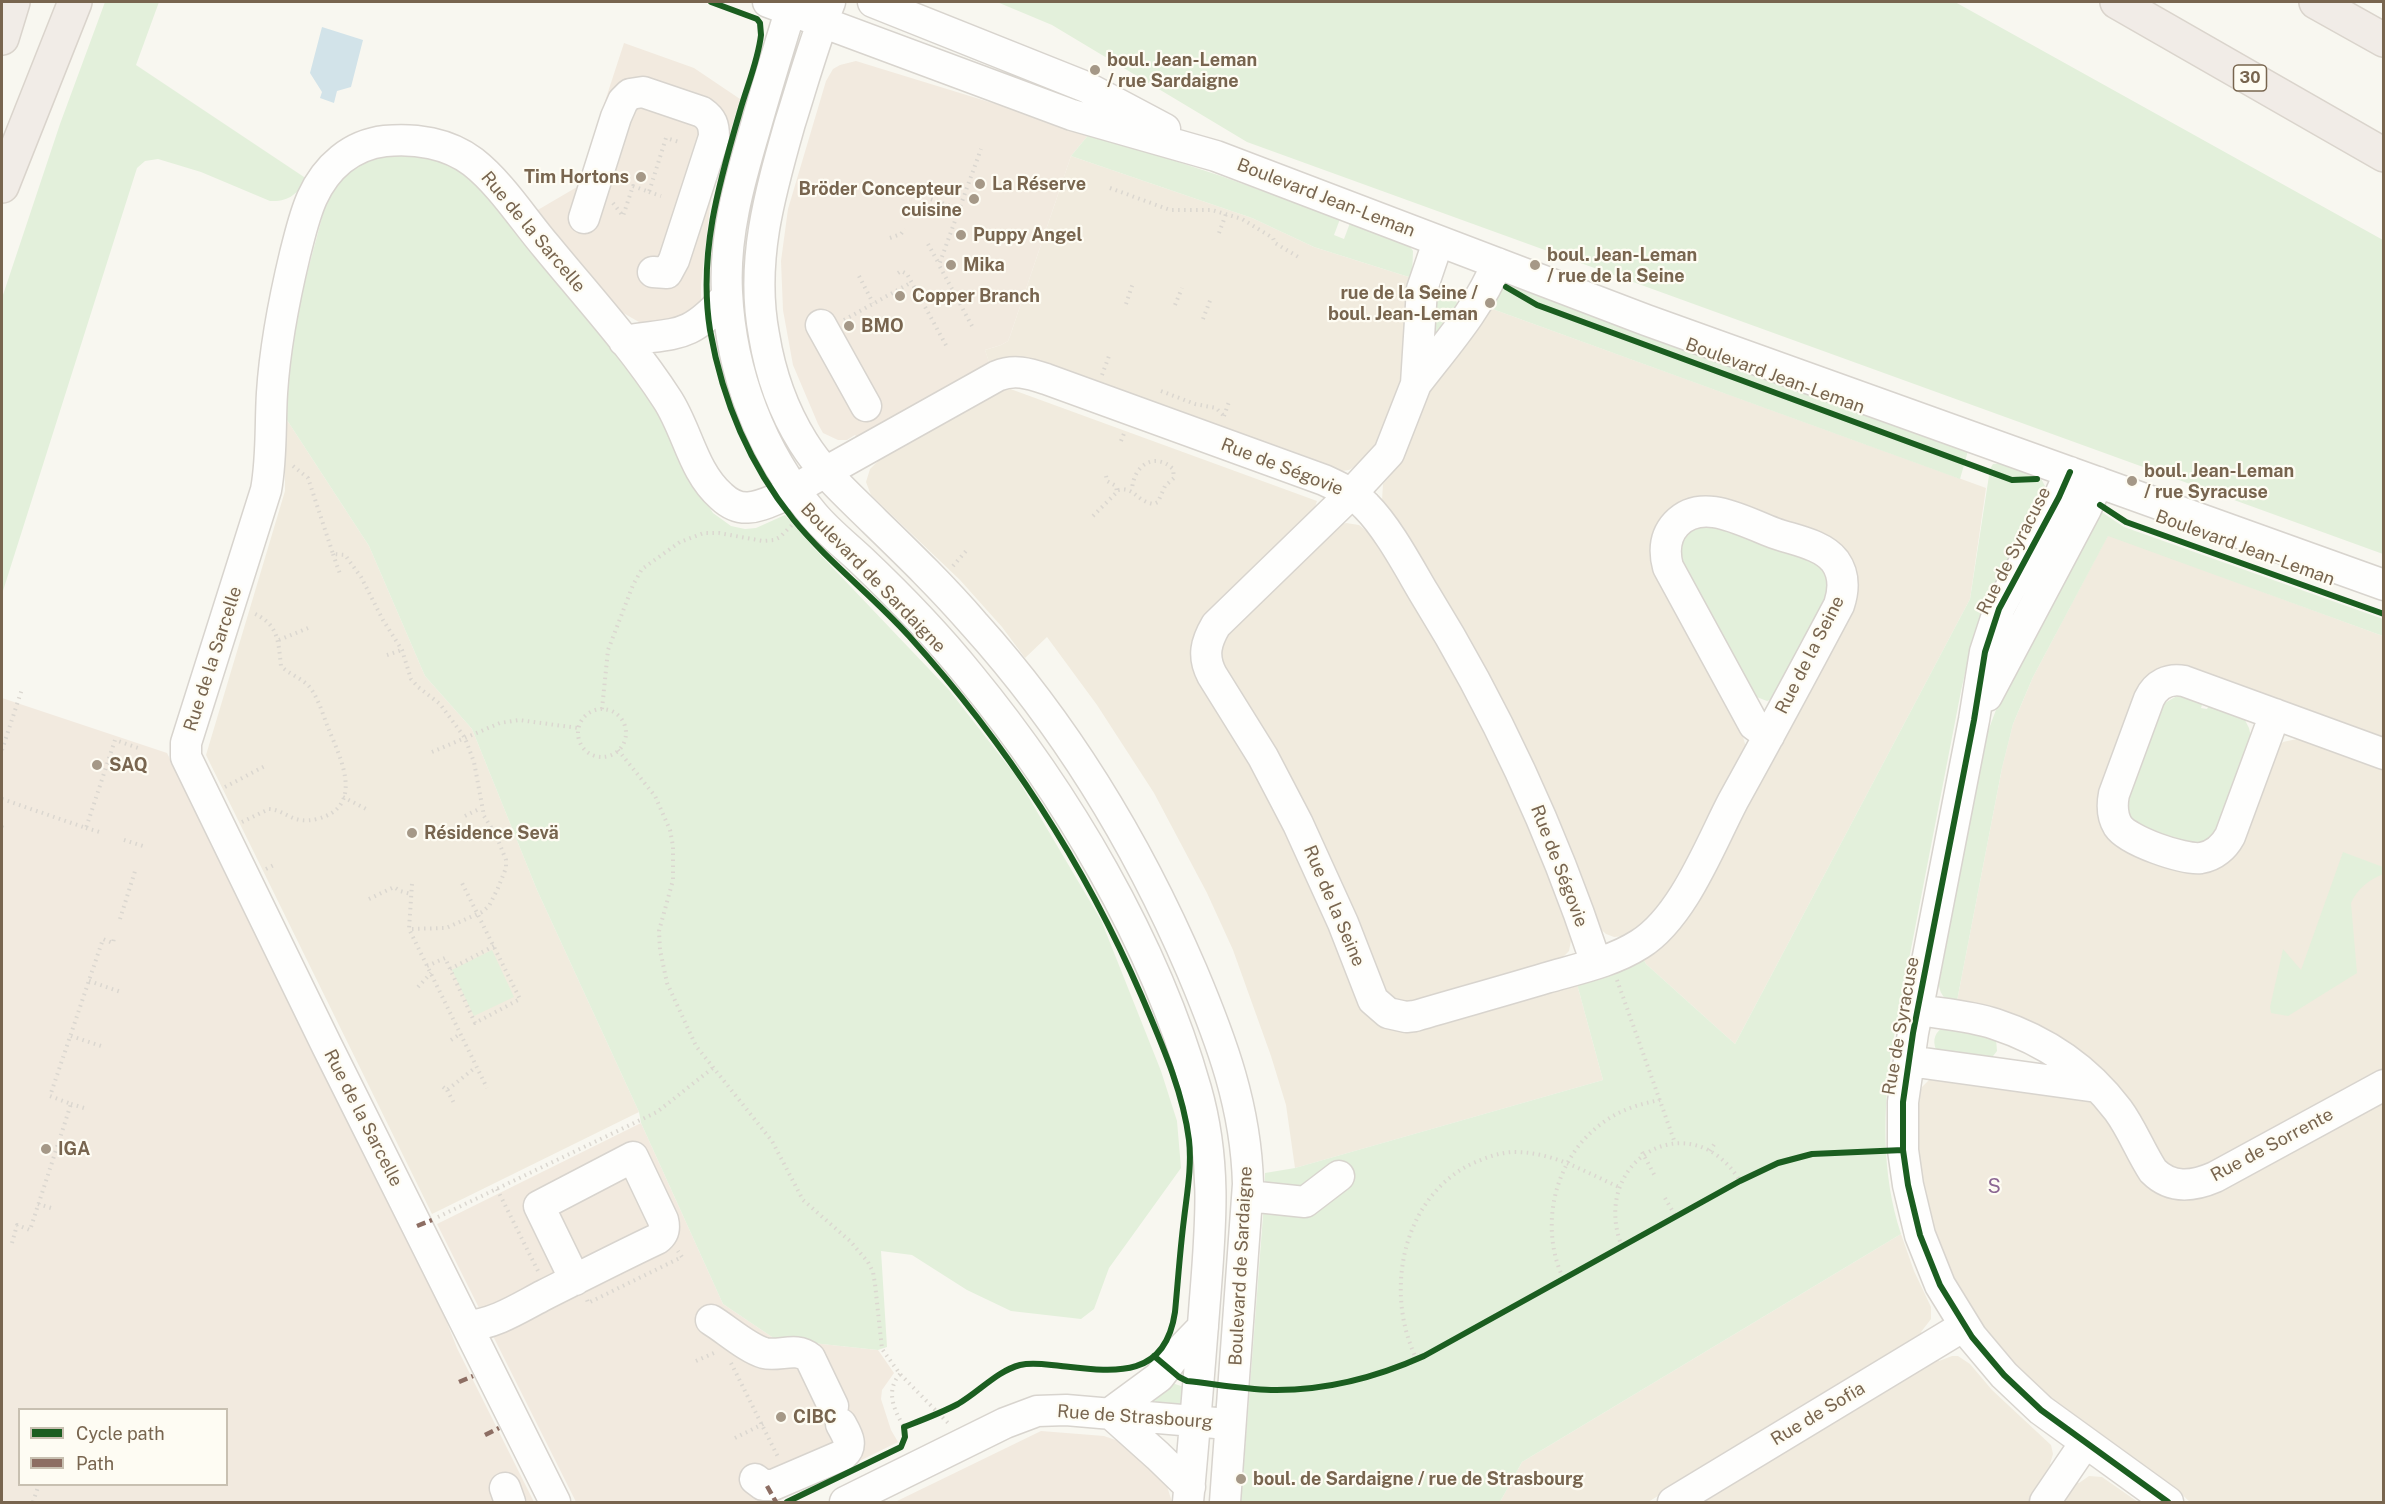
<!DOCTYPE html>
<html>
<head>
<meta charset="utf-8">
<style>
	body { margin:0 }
	#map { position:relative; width:2385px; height:1504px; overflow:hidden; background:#f8f7f0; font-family:"Public Sans",sans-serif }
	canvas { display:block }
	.frame { position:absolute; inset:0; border:3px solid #78654f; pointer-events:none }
	.legend { position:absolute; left:18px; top:1408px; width:210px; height:78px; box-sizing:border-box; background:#fefcf3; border:2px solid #c8c0b1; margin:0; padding:8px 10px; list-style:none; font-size:18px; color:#78654f }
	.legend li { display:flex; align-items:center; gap:12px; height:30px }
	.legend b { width:30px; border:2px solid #c8c0b1 }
</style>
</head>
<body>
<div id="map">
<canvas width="2385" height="1504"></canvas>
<div class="frame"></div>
<ul class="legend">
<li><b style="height:8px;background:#1b5e20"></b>Cycle path</li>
<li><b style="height:8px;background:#8d6e63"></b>Path</li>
</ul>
</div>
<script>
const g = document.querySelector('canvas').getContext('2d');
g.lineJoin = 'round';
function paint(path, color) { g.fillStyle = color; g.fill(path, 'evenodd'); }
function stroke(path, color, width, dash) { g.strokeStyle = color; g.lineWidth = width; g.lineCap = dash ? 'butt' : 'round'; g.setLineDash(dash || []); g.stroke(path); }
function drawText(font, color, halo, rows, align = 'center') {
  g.font = font + ' "Public Sans",sans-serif'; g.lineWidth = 4.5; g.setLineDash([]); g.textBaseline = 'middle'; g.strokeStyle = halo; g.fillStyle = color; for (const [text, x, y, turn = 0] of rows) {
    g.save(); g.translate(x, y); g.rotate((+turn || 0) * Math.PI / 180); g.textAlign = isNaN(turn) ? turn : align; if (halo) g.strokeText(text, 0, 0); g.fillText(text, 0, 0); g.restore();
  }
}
paint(new Path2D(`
	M1071,156L1252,218L1314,247L1412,278L1403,378L1378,446L1359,464L1349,470L1342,471L1332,470L990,365L985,350L1001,345L1008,341L1010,336Z
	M1487,307L1986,488L1970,599L1735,1044L1646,964L1643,958L1851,610L1707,497L1691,498L1675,506L1746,747L1677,881L1650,919L1626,936L1614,937L1606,934L1598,927L1382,501L1383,484L1403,460L1432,385Z
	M1005,387L1317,501L1314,510L1205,619L1272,800L1367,1012L1577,984L1603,1080L1295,1168L1286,1105L1271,1056L1233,950L1207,893L1154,793L1097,705L1047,637L1025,658L1002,627L960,580L871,495L866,482L870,469L877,462L875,458Z
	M285,417L369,546L425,676L472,729L537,890L639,1112L432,1214L206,755L285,491Z
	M1346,523L1359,525L1370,534L1402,581L1458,673L1533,829L1572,936L1569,951L1558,962L1411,1004H1402L1386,996L1218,659L1221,640L1340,525Z
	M2108,535L2383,636V740L2182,667L2172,665L2162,667L2145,677L2139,685L2101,792L2276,749L2283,742L2297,739L2383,768V1071L2190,1174L2165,1166L2124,1097L1956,1006L2002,768L2013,724L2033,677Z
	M1940,1076L2078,1094L2097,1106L2110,1120L2144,1181L2158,1194L2173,1199L2189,1200L2205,1196L2383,1099V1502H2190L2176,1489L2064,1411L2021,1374L1975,1317L1950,1274L1931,1226L1915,1132L1919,1095L1922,1087L1930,1079Z
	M1901,1234L1914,1271L1931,1307V1319L1921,1332L1923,1336L1648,1502H1500L1522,1462Z
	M1952,1356H1958L1970,1364L1992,1390L2051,1445L2053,1454L2050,1464L2053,1466L2030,1502H1698L1937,1357L1939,1361Z
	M2089,1476L2102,1477L2138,1502H2061L2075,1481L2079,1483Z`), '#f1ebde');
paint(new Path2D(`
	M624,43L694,68L740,99L711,198L701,285V304L687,316L653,324L639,322L618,310L536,211L577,187Z
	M856,61L1090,133L1071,156L1010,336L1008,341L1001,345L985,350L990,365L858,439L855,435L847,440H838L823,433L818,424L793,365L783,310L781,261L788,209L826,81L833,69L840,65Z
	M2,698L167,753L440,1305L457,1348L534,1502H2ZM20,1410H226V1484H20Z
	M641,1123L723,1304L775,1339L878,1350L894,1373L882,1390L881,1399L891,1430L898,1442L776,1502H576L437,1224Z
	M1041,1431L1104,1436L1127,1444L1166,1483L1172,1502H895Z`), '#f2eadf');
paint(new Path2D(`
	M105,2H159L136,65L307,179C297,194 289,202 270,201L201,172L158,159L145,161L137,168L2,594V298L60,124Z
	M997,2H1955L2383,240V554L1247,142L1052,25Z
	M1090,133L1221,176L1340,219L1334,235L1344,239L1350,223L1409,245L1413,251L1412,278L1314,247L1252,218L1071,156Z
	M390,155C427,154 453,162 481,187L653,398L694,483L713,513L731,526L745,529L756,528L785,515L813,547L949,690L1016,776L1101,920L1161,1071L1177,1121L1181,1168L1109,1268L1094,1309L1081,1319L1011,1311L967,1290L912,1255L881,1251L887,1347L878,1350L775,1339L723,1304L641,1123L639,1112L537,890L472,729L425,676L369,546L285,417L293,335L301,296L324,210L335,187L350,169L368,159Z
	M1517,282L1968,451L1960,479L1487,307L1501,289Z
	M1443,295L1456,300L1458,307L1431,350V301Z
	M2005,463L2039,475L2045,486L2043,497L1983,611L1972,642L1961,691L1892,1047C1883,1110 1881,1173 1901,1234L1522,1462L1500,1502H1241L1265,1190V1173L1295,1168L1603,1080L1577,984L1643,958L1646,964L1735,1044L1970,599L1990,469L1993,464Z
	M2097,509L2124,527L2383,619V636L2108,536L2033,677L2013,724L2002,768L1956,1006C1940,998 1938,989 1938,972L1987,734L2003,691Z
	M1705,523L1813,560L1826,569L1831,592L1773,699L1767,701L1754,696L1680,561C1679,536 1682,532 1705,523Z
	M2177,696H2187L2203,702L2201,708L2207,709L2209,705L2245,720L2249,728L2251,737L2217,832L2212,840L2197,846L2138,827L2127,814L2126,799L2163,704Z
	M2343,852L2383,867V874C2369,880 2357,889 2351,903L2357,973L2288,1016L2271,1013L2270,1007L2283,949L2301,970Z
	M492,950L514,997L474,1016L452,970Z
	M1945,1026L1996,1039L1997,1051L1990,1060L1936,1050C1932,1039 1935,1032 1945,1026Z
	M1172,1383L1187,1388L1183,1405L1148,1406L1146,1401Z`), '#e3f0db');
paint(new Path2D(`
	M322,27L363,40L351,87L337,91L334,103L320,98L322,92L310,73Z`), '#d2e3e9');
const minor = new Path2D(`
	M768,2L1072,115L1216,156L1646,320L2384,585
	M793,2C780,44 767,86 755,129C739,183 724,236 727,292C731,373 761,452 813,514C827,531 845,545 861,560C899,596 936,634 969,675C1066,793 1154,941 1196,1089C1218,1166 1210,1233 1204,1312C1199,1375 1194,1439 1188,1502
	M830,2C814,42 803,82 790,123C770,193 750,262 764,335C770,372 783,410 803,442C822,473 850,497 875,522C909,555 943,588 974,624C1066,726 1138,845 1192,971C1222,1042 1246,1107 1248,1184L1225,1502
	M873,2L1086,87L1165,129
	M584,218L616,117L623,101L630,94L643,92L702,112C712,119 714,125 714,137L674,260L667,273L653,272
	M1438,242L1422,289L1416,384L1389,453L1351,494L1216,625C1206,642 1202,656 1212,675L1263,757L1298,824L1343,923L1373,1000L1388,1013L1406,1017L1415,1016C1459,1003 1503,991 1546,978C1577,969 1612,962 1640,944C1683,917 1710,845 1733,801C1769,736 1804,671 1839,605C1844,590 1845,575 1835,561C1822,544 1793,540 1774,533C1744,522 1702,496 1676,524C1664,537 1664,552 1668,567L1754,725L1769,736
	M821,325L866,406
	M624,341C678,332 688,340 727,296
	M1416,384C1445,346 1479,309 1497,263
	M2070,472L2059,497L1999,609L1985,652L1974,720L1913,1033L1903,1102V1150L1908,1185L1920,1235L1940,1285L1972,1337L2004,1375L2041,1410L2168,1502
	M1987,696L2086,509L2098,482
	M2275,714L2230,836C2224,847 2214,856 2201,858C2183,860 2128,841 2118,826C2112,816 2112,804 2114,794L2149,699C2156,684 2169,678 2184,681L2384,754
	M1918,1010C1943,1014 1971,1016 1995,1024C2044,1040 2087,1069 2118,1110C2132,1129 2140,1151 2153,1171C2171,1189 2192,1187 2215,1177L2384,1085
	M1909,1061L2097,1087
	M1248,1196L1305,1202L1339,1176
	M711,1320C726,1329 747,1348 764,1353C779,1357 796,1346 810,1358L833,1406
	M467,1326C495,1324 519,1308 544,1295C582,1276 619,1257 657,1239C664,1234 665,1228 663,1220L633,1157L539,1206L575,1280
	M1110,1413L1159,1377L1175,1356L1203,1327
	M1110,1413L1158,1456L1190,1487
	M755,1479L763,1485H773L843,1455C854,1445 847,1435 841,1424
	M505,1488L510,1502
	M555,1502L327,1046L186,757V743L266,490C272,458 270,425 272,393C275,346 284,300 295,254C300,235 304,216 312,198C326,167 351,145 385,141C415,138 448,143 473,162C501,184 523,219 546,246C587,296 632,345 667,399C687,429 693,472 721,496C741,515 757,507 779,498L997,376C1014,369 1028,373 1046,379L1324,480C1339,487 1355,494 1366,506C1388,528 1408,566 1424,593C1496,709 1553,833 1596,963
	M845,1502L1005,1423L1037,1411L1066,1410L1216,1423
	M1673,1502L1964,1326
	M2045,1502L2085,1443`);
const highway = new Path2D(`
	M2117,2L2384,155
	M2316,2L2384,40
	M2,38L13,2
	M2,186L75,2`);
stroke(minor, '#d8d4ce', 33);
stroke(highway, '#dad4cc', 36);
stroke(new Path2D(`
	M1110,188L1170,210H1212L1242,219L1273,238L1275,243L1300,258
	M649,192L661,196
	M931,199L959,209
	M613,203L623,216L633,186L649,192L666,138L679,142
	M1219,233L1226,214
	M890,238L901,234L905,229
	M928,244L939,264
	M898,273L901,271L907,274L947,347
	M859,276L873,303
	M1126,304L1133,283
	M1175,305L1182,288
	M1203,319L1211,298
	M844,320L912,282
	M972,326L939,265L981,149
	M1102,375L1109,356
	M1161,391L1195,404L1216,408L1224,416
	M1224,416L1230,399
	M1121,441L1125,431
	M293,466L308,478L333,554L345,555L361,577L383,620L402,650L411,679L418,687L440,704L465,738L474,762L484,816L496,835L506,860V868L498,888L489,906L482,912L446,928L409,929
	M1118,490C1134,486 1137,502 1154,504L1158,502L1165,486L1174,478L1173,469C1154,451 1133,466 1132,490
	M1093,516L1117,492L1116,486L1107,481L1106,476
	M333,554L340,574
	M953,566L966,551
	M279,640L308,628
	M387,655L402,650
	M602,709L608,650L633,585L642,569L680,542L704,533H719L763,541L774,540L780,537L793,524
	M578 733a24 24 0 1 1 48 0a24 24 0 1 1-48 0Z
	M2,750L22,689
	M618,750L655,796L670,830L673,846V880L659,931L660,950L667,983L696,1046L772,1141L803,1200L850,1241L868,1262L873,1272L875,1284L882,1349L900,1374L949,1424
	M432,752L500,723L519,720L578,728
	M225,787L265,766
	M343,797L366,809L367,807
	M2,799L86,828L115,740L141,749
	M465,816L481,808
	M242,822L269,809C286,810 292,825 317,819C365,807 341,759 329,730C324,718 320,703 313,692C306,679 291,676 281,666C278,640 279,624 251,612
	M2,827L4,828
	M86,828L103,833
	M124,840L143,846L142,849
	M266,869L276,864
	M412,884L409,929L487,1088
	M369,899L394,887L400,891L411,894
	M120,919L136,868
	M427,966L445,958L475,1023L520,999L462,883
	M450,969L494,946
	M1617,980L1675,1143
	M89,981L121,992
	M418,987L431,973
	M71,1036L104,1047
	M451,1040L460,1034
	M443,1087L447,1090L476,1067
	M447,1090L455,1105
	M71,1104L84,1108
	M1710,1151L1715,1143
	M1642,1152L1656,1178
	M497,1189L538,1271
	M1665,1198L1676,1217
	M38,1204L51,1208
	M438,1217L657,1112L714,1067
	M12,1243L17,1225L30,1230L71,1104L50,1096L103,939L113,943L114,938
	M1622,1247C1588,1160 1691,1101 1740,1181
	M1563,1278C1539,1226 1554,1159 1601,1124C1619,1110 1639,1104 1660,1100
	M587,1300L588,1303L682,1257L678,1251
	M1417,1360C1384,1294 1401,1199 1471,1164C1485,1158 1500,1152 1515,1152C1553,1152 1585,1172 1619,1187
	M696,1361L716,1352
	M731,1363L779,1459
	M900,1374C885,1391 894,1410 904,1427
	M735,1438L765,1423
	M33,1502L39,1484`), '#dbd7d0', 4, [1.5, 4.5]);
stroke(minor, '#fefefd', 30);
stroke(highway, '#f1ece7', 33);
stroke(new Path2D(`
	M417,1226L432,1220
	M459,1382L473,1376
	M485,1435L499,1428
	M767,1486L776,1502`), '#8d6e63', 4.5, [9, 4.5]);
stroke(new Path2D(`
	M711,2L757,19L760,23L761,35C758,61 747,86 740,111C719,183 698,254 710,330C722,398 749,464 793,519C827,561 872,595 909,636C1007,744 1084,863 1142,997C1161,1042 1183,1091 1189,1140C1192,1166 1187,1193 1184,1219C1180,1250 1178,1281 1175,1312C1165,1380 1114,1372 1061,1366C1048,1365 1034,1362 1020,1365C997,1371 979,1392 958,1404C941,1413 922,1420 904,1427L905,1437L901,1447L787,1502
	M1506,287L1537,305L2012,480L2037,479
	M2070,472L2059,497L1999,609L1985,652L1974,720L1913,1033L1903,1102V1150L1908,1185L1920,1235L1940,1285L1972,1337L2004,1375L2041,1410L2168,1502
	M2100,505L2126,522L2384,614
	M1154,1356L1179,1377L1187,1381C1215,1384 1243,1389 1271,1390C1325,1391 1375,1378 1424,1356L1740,1181L1778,1163L1812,1154L1903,1150`), '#1b5e20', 6);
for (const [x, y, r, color] of [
	[1095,70,6,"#a59887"],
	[641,177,6,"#a59887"],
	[980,184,6,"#a59887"],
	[974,199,6,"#a59887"],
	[961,235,6,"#a59887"],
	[951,265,6,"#a59887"],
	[1535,265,6,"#a59887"],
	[900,296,6,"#a59887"],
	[1490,303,6,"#a59887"],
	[849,326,6,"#a59887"],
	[2132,481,6,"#a59887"],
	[97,765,6,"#a59887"],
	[412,833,6,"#a59887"],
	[46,1149,6,"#a59887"],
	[781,1417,6,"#a59887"],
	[1241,1479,6,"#a59887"]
]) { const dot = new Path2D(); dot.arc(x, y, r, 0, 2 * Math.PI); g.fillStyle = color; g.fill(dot); stroke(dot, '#fefcf3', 2); }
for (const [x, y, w] of [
	[2250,78,33]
]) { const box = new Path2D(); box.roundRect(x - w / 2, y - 13, w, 26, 4.5); g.fillStyle = '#fefcf3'; g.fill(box); stroke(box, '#78654f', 1.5); }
drawText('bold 16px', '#78654f', null, [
	["30",2250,78]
]);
drawText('bold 18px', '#78654f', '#fefcf3', [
	["boul. Jean-Leman",1107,60],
	["/ rue Sardaigne",1107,81],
	["Tim Hortons",629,177,"right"],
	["La Réserve",992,184],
	["Bröder Concepteur",962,189,"right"],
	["cuisine",962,210,"right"],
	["Puppy Angel",973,235],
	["boul. Jean-Leman",1547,255],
	["/ rue de la Seine",1547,276],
	["Mika",963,265],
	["rue de la Seine /",1478,293,"right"],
	["boul. Jean-Leman",1478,314,"right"],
	["Copper Branch",912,296],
	["BMO",861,326],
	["boul. Jean-Leman",2144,471],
	["/ rue Syracuse",2144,492],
	["SAQ",109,765],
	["Résidence Sevä",424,833],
	["IGA",58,1149],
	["CIBC",793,1417],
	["boul. de Sardaigne / rue de Strasbourg",1253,1479]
], 'left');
drawText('18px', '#78654f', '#fefcf3', [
	["Boulevard Jean-Leman",1326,198,21],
	["Rue de la Sarcelle",533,232,50],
	["Boulevard Jean-Leman",1775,376,20],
	["Rue de Ségovie",1282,467,21],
	["Boulevard Jean-Leman",2245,548,20],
	["Rue de Syracuse",2014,551,-63],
	["Boulevard de Sardaigne",873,578,46],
	["Rue de la Seine",1810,655,-63],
	["Rue de la Sarcelle",213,659,-72],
	["Rue de Ségovie",1559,866,69],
	["Rue de la Seine",1334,906,67],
	["Rue de Syracuse",1901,1026,-80],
	["Rue de la Sarcelle",363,1118,63],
	["Rue de Sorrente",2272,1145,-28],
	["Boulevard de Sardaigne",1241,1266,-87],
	["Rue de Sofia",1818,1414,-31],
	["Rue de Strasbourg",1135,1417,4]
]);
g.letterSpacing = '1.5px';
drawText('20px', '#8c6793', '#fefcf3', [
	["S",1995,1187]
]);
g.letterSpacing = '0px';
</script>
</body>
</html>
